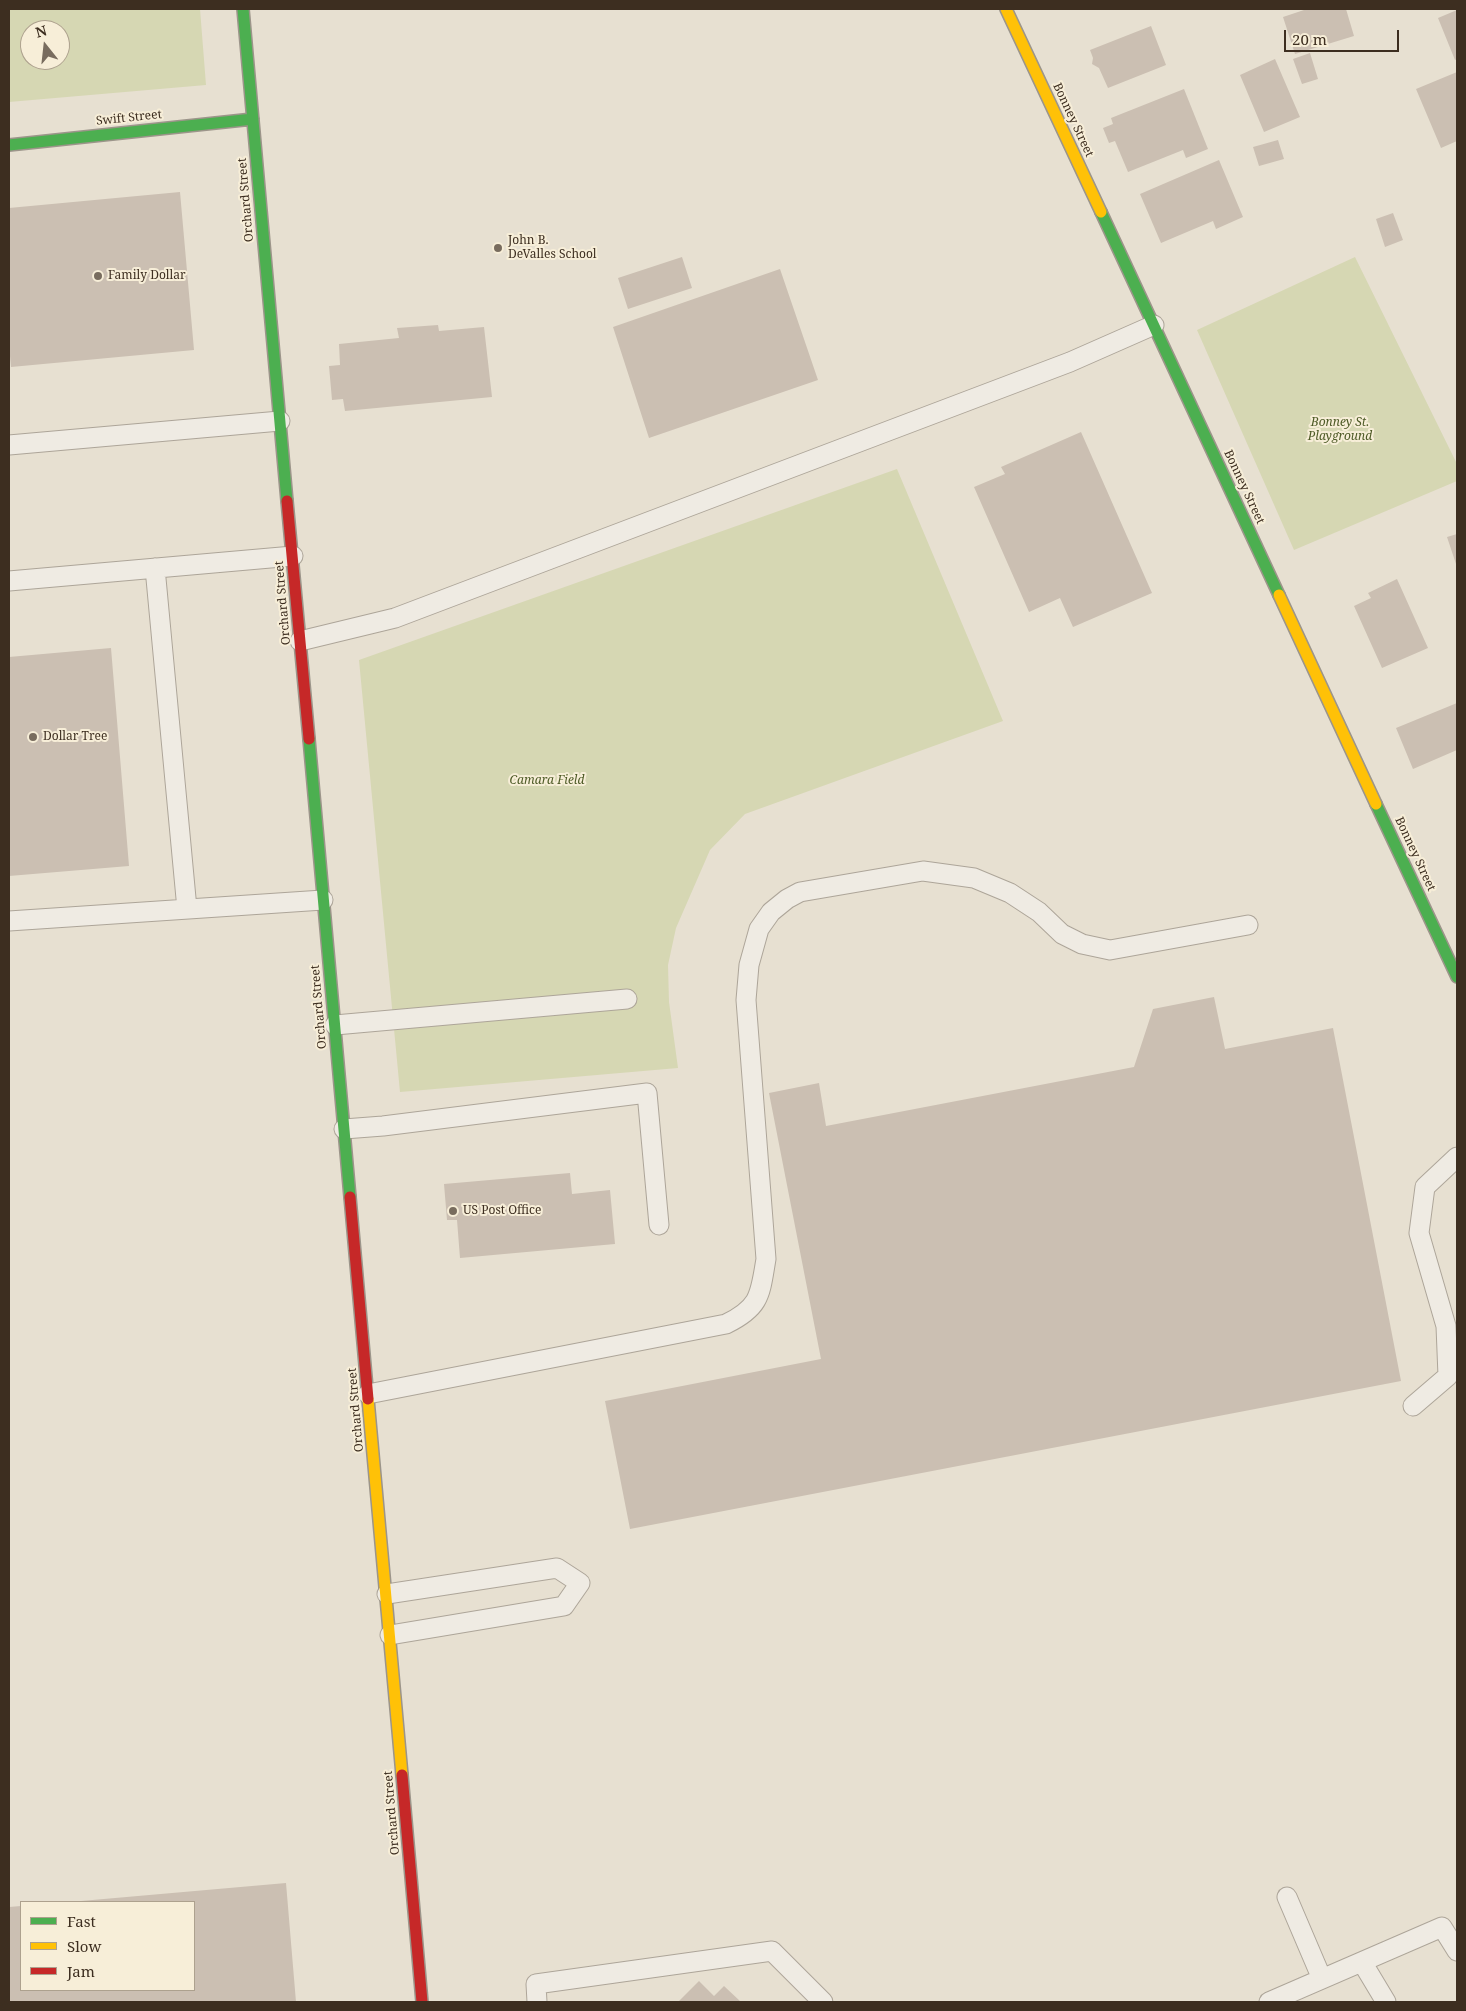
<!DOCTYPE html>
<html>
<head>
<meta charset="utf-8">
<style>
	body { margin:0 }
	#map { position:relative; width:1466px; height:2011px; overflow:hidden; background:#e7e0d1; font-family:"Noto Serif",serif }
	canvas { display:block }
	.frame { position:absolute; inset:0; border:10px solid #3d2e20; pointer-events:none }
	.legend { position:absolute; left:20px; top:1901px; width:175px; height:90px; box-sizing:border-box; background:#f7eed8; border:1px solid #ada18e; margin:0; padding:6px 9px; list-style:none; font-size:15px; color:#3d2e20 }
	.legend li { display:flex; align-items:center; gap:10px; height:25px }
	.legend b { width:25px; border:1px solid #ada18e }
	.north { position:absolute; left:20px; top:20px; width:50px; height:50px; box-sizing:border-box; background:#f7eed8; border:1px solid #ada18e; border-radius:50%; rotate:344deg; font-size:14px; font-weight:700; line-height:20px; text-align:center; color:#3d2e20 }
	.north::after { content:''; display:block; margin:auto; width:18px; height:22px; background:#786c5e; clip-path:polygon(50% 0,100% 100%,50% 72%,0 100%) }
	.scale { position:absolute; left:1284px; top:30px; width:115px; height:22px; box-sizing:border-box; border:2px solid #3d2e20; border-top:0; padding-left:6px; font-size:15px; line-height:18px; white-space:nowrap; color:#3d2e20; -webkit-text-stroke:4px #f7eed8; paint-order:stroke }
</style>
</head>
<body>
<div id="map">
<canvas width="1466" height="2011"></canvas>
<div class="frame"></div>
<ul class="legend">
<li><b style="height:6px;background:#4caf50"></b>Fast</li>
<li><b style="height:6px;background:#ffc107"></b>Slow</li>
<li><b style="height:6px;background:#c62828"></b>Jam</li>
</ul>
<div class="north">N</div>
<div class="scale">20 m</div>
</div>
<script>
const g = document.querySelector('canvas').getContext('2d');
g.lineJoin = 'round';
function paint(path, color) { g.fillStyle = color; g.fill(path, 'evenodd'); }
function stroke(path, color, width, dash) { g.strokeStyle = color; g.lineWidth = width; g.lineCap = dash ? 'butt' : 'round'; g.setLineDash(dash || []); g.stroke(path); }
function drawText(font, color, halo, rows, align = 'center') {
  g.font = font + ' "Noto Serif",serif'; g.lineWidth = 4; g.setLineDash([]); g.textBaseline = 'middle'; g.strokeStyle = halo; g.fillStyle = color; for (const [text, x, y, turn = 0] of rows) {
    g.save(); g.translate(x, y); g.rotate((+turn || 0) * Math.PI / 180); g.textAlign = isNaN(turn) ? turn : align; if (halo) g.strokeText(text, 0, 0); g.fillText(text, 0, 0); g.restore();
  }
}
paint(new Path2D(`
	M9,9H200L206,85L9,102ZM30,30H60V60H30Z
	M1355,257L1457,464V481L1294,550L1197,330Z
	M897,469L1003,721L745,814L710,850L676,928L668,965L669,1002L678,1068L400,1092L359,660Z`), '#d6d7b3');
paint(new Path2D(`
	M1307,9H1346L1354,36L1295,54L1283,17Z
	M1457,10V59L1455,60L1438,18Z
	M1151,26L1166,65L1108,88L1099,68L1092,64L1093,58L1090,50Z
	M1310,53L1318,79L1302,84L1293,59Z
	M1275,59L1300,117L1264,132L1240,75Z
	M1457,72V141L1441,148L1416,89Z
	M1184,89L1208,149L1186,158L1183,150L1128,172L1115,141L1109,143L1103,128L1113,124L1111,118Z
	M1278,140L1284,159L1259,166L1253,147Z
	M1219,160L1243,217L1216,229L1213,221L1161,243L1140,194Z
	M180,192L194,350L11,367L9,345V208Z
	M1393,213L1403,240L1385,247L1376,219Z
	M682,257L692,288L628,309L618,278Z
	M780,269L818,380L649,438L613,327Z
	M438,325L439,331L484,327L492,397L345,411L343,399L332,400L329,366L340,365L339,344L399,338L397,328Z
	M1081,432L1152,593L1073,627L1060,598L1029,612L974,487L1005,474L1001,467Z
	M1457,534V567L1447,537Z
	M1397,579L1428,648L1382,668L1354,606L1371,598L1368,593Z
	M111,648L129,866L9,876V657Z
	M1457,703V750L1413,769L1396,728Z
	M1214,997L1225,1049L1333,1028L1401,1381L630,1529L605,1401L821,1359L769,1093L819,1083L826,1126L1134,1067L1153,1009Z
	M570,1173L572,1194L610,1190L615,1244L460,1258L457,1220H447L444,1184Z
	M286,1883L296,2002H9V1907L21,1906V1990H194V1902L81,1901Z
	M699,1981L714,1996L724,1986L741,2002H678Z`), '#cbbfb2');
const lane = new Path2D(`
	M9,445L280,421
	M155,568L187,909
	M9,581L293,556
	M300,641L395,618L1070,362L1154,325
	M9,921L323,900
	M335,1025L627,999
	M344,1129L383,1126L647,1093L659,1225
	M368,1394L726,1324C761,1307 760,1294 766,1259L746,1000L749,965L759,929L771,912L787,899L800,892L923,871L974,878L1010,893L1039,912L1062,934L1082,944L1110,950L1248,925
	M1413,1406L1448,1376L1446,1326L1419,1233L1425,1187L1457,1157
	M387,1594L557,1568L580,1583L564,1606L390,1635
	M1287,1897L1322,1979
	M1362,1962L1386,2002
	M537,2002L536,1984L772,1951L823,2002
	M1269,2002L1442,1927L1457,1951`);
const fast = new Path2D(`
	M243,9L287,501
	M9,145L253,119
	M1101,212L1279,595
	M309,739L350,1197
	M1376,804L1457,977`);
const slow = new Path2D(`
	M1006,9L1101,212
	M1279,595L1376,804
	M368,1399L402,1775`);
const jam = new Path2D(`
	M287,501L309,739
	M350,1197L368,1399
	M402,1775L422,2002`);
stroke(lane, '#ada599', 21);
stroke(fast, '#9c958a', 14);
stroke(slow, '#9c958a', 14);
stroke(jam, '#9c958a', 14);
stroke(lane, '#efebe3', 19);
stroke(fast, '#4caf50', 11);
stroke(slow, '#ffc107', 11);
stroke(jam, '#c62828', 11);
for (const [x, y, r, color] of [
	[498,248,5,"#786c5e"],
	[98,276,5,"#786c5e"],
	[33,737,5,"#786c5e"],
	[453,1211,5,"#786c5e"]
]) { const dot = new Path2D(); dot.arc(x, y, r, 0, 2 * Math.PI); g.fillStyle = color; g.fill(dot); stroke(dot, '#f7eed8', 2); }
drawText('12px', '#3d2e20', '#f7eed8', [
	["Swift Street",129,118,-6],
	["Bonney Street",1073,120,65],
	["Orchard Street",246,200,-95],
	["Bonney Street",1244,487,65],
	["Orchard Street",283,603,-95],
	["Bonney Street",1415,854,65],
	["Orchard Street",319,1007,-95],
	["Orchard Street",356,1410,-95],
	["Orchard Street",392,1813,-95]
]);
drawText('12px', '#3d2e20', '#f7eed8', [
	["John B.",508,241],
	["DeValles School",508,255],
	["Family Dollar",108,276],
	["Dollar Tree",43,737],
	["US Post Office",463,1211]
], 'left');
drawText('italic 12px', '#4d5a26', '#f7eed8', [
	["Bonney St.",1340,423],
	["Playground",1340,437],
	["Camara Field",547,781]
]);
</script>
</body>
</html>
